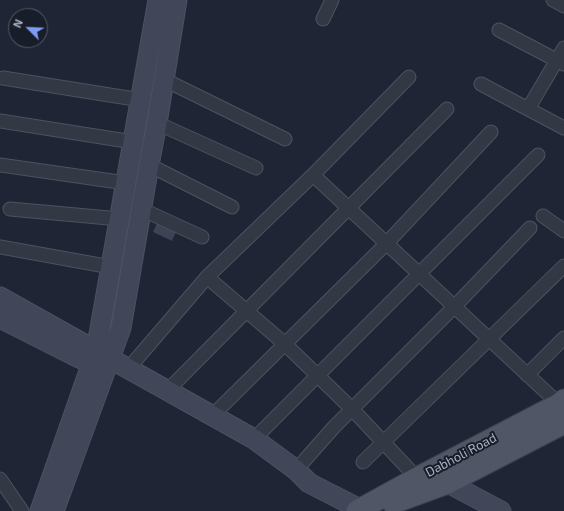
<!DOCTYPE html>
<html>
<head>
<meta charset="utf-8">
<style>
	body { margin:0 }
	#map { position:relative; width:564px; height:511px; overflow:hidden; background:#202535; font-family:"Exo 2",sans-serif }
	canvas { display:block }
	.north { position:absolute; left:8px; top:8px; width:40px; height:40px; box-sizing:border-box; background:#181d2a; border:1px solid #545967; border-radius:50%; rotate:294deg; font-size:11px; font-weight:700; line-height:16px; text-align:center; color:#adb2c2 }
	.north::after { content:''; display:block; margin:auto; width:14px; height:18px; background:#809bf4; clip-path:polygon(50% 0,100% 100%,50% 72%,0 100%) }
</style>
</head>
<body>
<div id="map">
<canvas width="564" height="511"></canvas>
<div class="north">N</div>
</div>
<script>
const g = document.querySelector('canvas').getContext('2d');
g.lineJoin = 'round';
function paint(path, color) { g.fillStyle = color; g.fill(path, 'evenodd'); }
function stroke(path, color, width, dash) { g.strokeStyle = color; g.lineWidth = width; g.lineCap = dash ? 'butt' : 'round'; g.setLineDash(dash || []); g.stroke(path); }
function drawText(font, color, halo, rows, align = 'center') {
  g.font = font + ' "Exo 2",sans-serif'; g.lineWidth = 4; g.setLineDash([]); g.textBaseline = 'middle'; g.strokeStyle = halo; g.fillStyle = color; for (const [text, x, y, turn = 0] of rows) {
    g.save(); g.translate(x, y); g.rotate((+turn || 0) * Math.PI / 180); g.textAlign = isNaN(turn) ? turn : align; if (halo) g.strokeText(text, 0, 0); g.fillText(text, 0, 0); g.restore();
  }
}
paint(new Path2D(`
	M159,219L178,227L172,241L153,232Z`), '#3c4355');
const street = new Path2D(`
	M553,0L564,6
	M323,19L332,0
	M499,30L564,64
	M3,78L141,100
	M165,80L285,139
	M481,84L564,128
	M528,109L564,48
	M0,121L133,142
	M157,123L256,168
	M0,165L126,183
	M149,165L232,207
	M313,175L559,404
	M10,209L120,219
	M141,209L202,237
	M543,216L564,231
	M0,247L111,267
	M207,277L285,344L352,409L417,478
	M128,369L207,277L313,175L409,77
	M527,375L564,338
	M167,391L447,109
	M212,416L386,244L491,132
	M254,439L538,155
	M363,462L564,266
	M296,470L334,427L454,307L530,228
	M0,479L22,511`);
const secondary = new Path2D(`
	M0,297L254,439L296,470L309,483L364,511
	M0,318L73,355L103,369
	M448,483L501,511
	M40,511L96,351L158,0
	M54,511L121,328L149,165L157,123L177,0`);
const primary = new Path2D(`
	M393,503L448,483L564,423
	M357,511L417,478L559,404L564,400`);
stroke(street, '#4d5260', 15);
stroke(secondary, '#4d5260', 21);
stroke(primary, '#3c414f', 23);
stroke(street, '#333845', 13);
stroke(secondary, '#414658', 19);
stroke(primary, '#515666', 21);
drawText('13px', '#adb2c2', '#181d2a', [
	["Dabholi Road",461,455,-28]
]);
</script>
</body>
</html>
